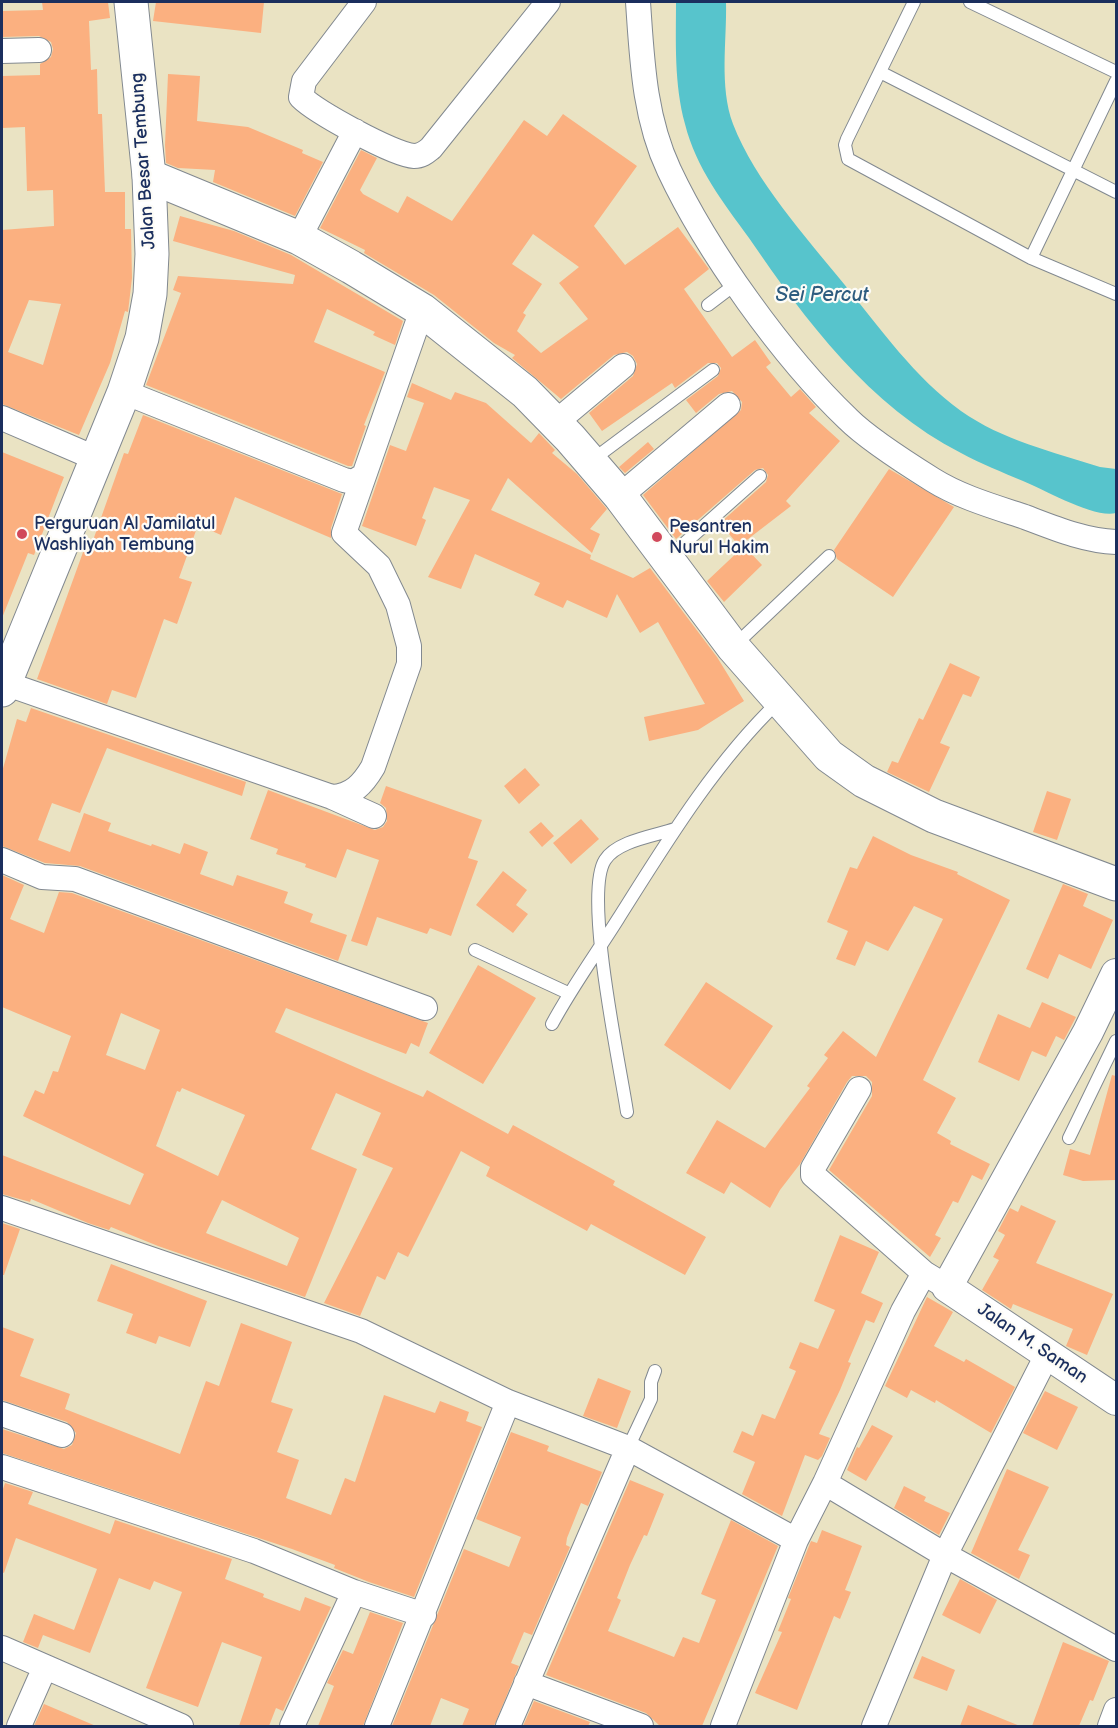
<!DOCTYPE html>
<html>
<head>
<meta charset="utf-8">
<style>
	body { margin:0 }
	#map { position:relative; width:1118px; height:1728px; overflow:hidden; background:#eae3c3; font-family:"Balsamiq Sans",sans-serif }
	canvas { display:block }
	.frame { position:absolute; inset:0; border:3px solid #1b2f5e; pointer-events:none }
</style>
</head>
<body>
<div id="map">
<canvas width="1118" height="1728"></canvas>
<div class="frame"></div>
</div>
<script>
const g = document.querySelector('canvas').getContext('2d');
g.lineJoin = 'round';
function paint(path, color) { g.fillStyle = color; g.fill(path, 'evenodd'); }
function stroke(path, color, width, dash) { g.strokeStyle = color; g.lineWidth = width; g.lineCap = dash ? 'butt' : 'round'; g.setLineDash(dash || []); g.stroke(path); }
function drawText(font, color, halo, rows, align = 'center') {
  g.font = font + ' "Balsamiq Sans",sans-serif'; g.lineWidth = 4.5; g.setLineDash([]); g.textBaseline = 'middle'; g.strokeStyle = halo; g.fillStyle = color; for (const [text, x, y, turn = 0] of rows) {
    g.save(); g.translate(x, y); g.rotate((+turn || 0) * Math.PI / 180); g.textAlign = isNaN(turn) ? turn : align; if (halo) g.strokeText(text, 0, 0); g.fillText(text, 0, 0); g.restore();
  }
}
paint(new Path2D(`
	M676,2H726C727,41 719,86 733,124C755,181 806,237 844,284C880,328 915,378 961,411C1002,440 1053,452 1100,467L1116,469V513C1095,519 1045,490 1023,481C1002,472 981,464 961,453C869,406 806,321 749,238C723,202 696,168 685,124C674,84 676,42 676,2Z`), '#57c4cc');
paint(new Path2D(`
	M42,2H108L110,18L89,21L91,70L97,69L98,114H102L105,192H125V229H131L132,278L128,312L125,311L110,363L79,435L2,404V230L54,226L53,190L27,191L25,127L2,128V76L40,75V64L51,57L53,49L51,42L39,36L2,37V11L43,10ZM29,300L61,304L43,365L8,352Z
	M156,2H264L261,33L153,21Z
	M168,74L200,76L197,121L248,127L303,150L302,153L323,162L295,216L213,182L215,170L178,168L166,163L165,145Z
	M563,114L637,166L594,226L625,265L678,227L709,269L684,289L732,357L755,340L771,363L766,367L791,397L800,389L816,407L809,413L840,441L786,501L791,506L739,546L720,523L766,482L768,475L763,468L755,470L676,539L643,495L741,410L742,402L732,391L719,394L696,413L686,400L718,376L721,368L717,363H708L675,388L672,383L602,431L589,413L633,376L637,364L633,356L627,352L614,355L561,399L512,358L515,355L494,343L434,295L364,253L365,250L320,228L361,150L377,158L360,190L363,194L398,213L407,196L452,221L524,120L547,136ZM533,234L579,267L559,283L588,319L541,353L517,331L526,315L523,313L542,284L512,264Z
	M180,216L234,231L291,255L403,321L395,345L373,335L375,332L327,309L314,342L385,372L364,425L366,426L352,466H348L146,385L181,293L173,290L178,276L293,284L295,275L173,241Z
	M412,383L451,400L455,392L486,403L531,443L539,433L555,450L552,453L577,474L607,509L590,529L600,534L592,553L508,478L491,510L591,555L590,559L633,578L650,568L717,657L744,701L698,730L649,741L644,717L705,704L658,622L640,633L617,594L607,618L567,600L563,608L534,595L540,583L475,554L461,589L428,577L470,500L434,487L422,518L426,520L416,546L362,526L390,445L406,451L424,403L407,397Z
	M143,415L342,494L331,528V538L235,497L221,535L198,525L179,578L192,582L177,624L164,619L136,698L112,690L107,704L37,679L86,544L91,546L124,453L128,454Z
	M648,442L654,449L625,473L619,467Z
	M2,452L64,477L34,555L28,553L2,618Z
	M889,469L954,507L893,597L837,559L834,550Z
	M744,546L762,565L724,602L707,581Z
	M950,663L980,677L971,697L963,694L940,743L950,747L929,792L887,772L892,761L898,763L919,718L923,720Z
	M31,708L246,782L242,796L107,748L80,813L52,803L38,840L70,852L84,813L111,823L108,831L151,846L152,844L180,854L184,843L208,852L200,874L233,886L237,875L288,892L284,903L313,914L310,922L347,935L338,961L80,866L45,863L2,846V772L17,719L26,722Z
	M525,768L540,785L519,804L504,786Z
	M386,786L482,820L468,858L478,861L451,936L430,928L427,934L377,917L367,946L351,941L379,860L347,849L336,878L305,867L306,864L276,854L278,849L250,839L268,790L375,830L383,827L387,821L386,808L380,803Z
	M1047,791L1071,799L1057,840L1033,832Z
	M581,819L599,839L571,864L553,843Z
	M541,822L554,836L542,847L529,832Z
	M873,836L911,855L958,872L957,874L1010,900L923,1080L956,1098L937,1133L951,1141L950,1144L990,1164L982,1180L972,1175L958,1203L953,1201L935,1235L941,1238L930,1257L829,1170L872,1096V1082L866,1076H852L847,1082L800,1164L780,1190L770,1208L731,1182L724,1194L686,1173L717,1120L765,1148L810,1088L807,1086L828,1058L824,1055L843,1031L876,1057L943,919L914,906L888,951L866,941L855,966L836,959L848,931L827,922L850,867L857,869Z
	M503,871L527,890L516,905L528,914L513,933L476,905Z
	M2,875L24,885L10,919L44,933L59,892L72,893L428,1023L419,1047L411,1043L406,1054L286,1008L275,1032L423,1097L427,1090L508,1134L513,1125L615,1181L613,1185L706,1237L685,1275L591,1224L587,1231L486,1176L490,1167L461,1151L408,1257L398,1252L385,1280L377,1276L360,1316L324,1303L393,1168L362,1155L381,1113L336,1093L311,1149L357,1169L305,1297L158,1246L111,1227L109,1230L88,1223L31,1199L30,1202L2,1194V1155L130,1205L144,1174L23,1116L35,1090L44,1094L53,1071L58,1072L71,1036L2,1007ZM121,1013L160,1030L145,1070L106,1055ZM182,1088L245,1115L218,1176L156,1146L177,1091L180,1092ZM222,1200L299,1238L287,1266L206,1233Z
	M1063,884L1088,894L1083,906L1113,920L1091,969L1059,954L1048,979L1026,969Z
	M478,965L536,998L483,1084L429,1053Z
	M706,982L773,1026L730,1090L664,1045Z
	M1042,1002L1076,1017L1064,1040L1056,1036L1046,1057L1032,1051L1019,1081L978,1062L998,1014L1030,1028Z
	M1112,1075L1116,1076V1180L1083,1181L1063,1175L1070,1149L1090,1155Z
	M1021,1205L1056,1221L1036,1263L1113,1294L1087,1355L1066,1346L1073,1329L1013,1304L1011,1309L982,1290L999,1260L993,1257L1005,1235L998,1231L1010,1208L1018,1212Z
	M2,1223L20,1229L4,1275H2Z
	M840,1235L879,1252L861,1293L883,1303L874,1323L866,1320L848,1362L851,1363L840,1390L819,1434L830,1438L822,1456L818,1460L805,1455L782,1516L742,1494L755,1462L733,1452L742,1431L753,1436L762,1414L775,1419L796,1371L789,1368L800,1342L818,1349L835,1310L814,1301Z
	M111,1264L207,1301L190,1347L159,1336L156,1344L126,1333L133,1314L97,1301Z
	M927,1297L953,1312L934,1346L964,1362L966,1359L1015,1387L991,1433L936,1400L935,1403L911,1390L907,1398L885,1386Z
	M241,1323L292,1342L271,1402L293,1409L277,1452L299,1460L286,1498L331,1515L345,1478L355,1482L384,1395L435,1413L440,1401L469,1412L466,1421L482,1427L414,1597L369,1582L334,1568L335,1565L292,1549L2,1453V1429L64,1449L72,1445L76,1433L67,1422L2,1400V1327L34,1339L20,1376L70,1394L65,1409L180,1454L206,1381L219,1386Z
	M598,1378L631,1391L617,1428L583,1416Z
	M1045,1391L1078,1407L1057,1450L1023,1433Z
	M872,1425L893,1436L866,1481L847,1470L857,1447L859,1448Z
	M511,1432L549,1446L547,1451L602,1472L588,1506L581,1503L567,1538L566,1545L570,1547L532,1635L524,1632L511,1663L519,1666L494,1726H462L469,1709L441,1698L430,1726H392L464,1549L509,1567L521,1537L476,1519Z
	M1007,1469L1049,1487L1018,1550L1030,1555L1019,1579L971,1553Z
	M630,1480L664,1494L647,1536L644,1535L630,1565L617,1598L621,1600L608,1631L674,1657L683,1637L699,1643L716,1600L701,1594L731,1520L778,1546L702,1726H660L646,1713L546,1675Z
	M5,1483L33,1492L28,1504L110,1534L115,1520L232,1559L225,1579L264,1594L263,1597L300,1611L305,1597L331,1607L283,1711L276,1708L269,1726H239L262,1657L222,1642L198,1707L146,1688L182,1592L154,1581L150,1590L119,1578L90,1653L43,1635L38,1648L23,1642L34,1614L74,1630L97,1569L16,1538L4,1573L2,1572V1492Z
	M904,1486L926,1497L924,1501L950,1513L939,1535L894,1508Z
	M822,1530L862,1546L845,1590L851,1592L840,1619L834,1616L797,1710L755,1693L782,1632L778,1631L791,1599L788,1598L809,1546L811,1541L817,1543Z
	M960,1579L997,1600L980,1634L942,1615Z
	M370,1612L403,1623L363,1726H318L334,1686L327,1683L343,1650L353,1654Z
	M1063,1642L1109,1661L1093,1701L1090,1700L1079,1726H1032Z
	M922,1656L955,1670L947,1691L913,1678Z
	M534,1701L590,1722L588,1726H523Z
	M44,1704L96,1726H34Z
	M968,1705L1020,1726H960Z`), '#fbb080');
const service = new Path2D(`
	M914,2L847,139L845,145L848,159L1031,258L1116,294
	M970,2L1116,72
	M880,72L1116,192
	M1031,258L1116,81
	M708,305L737,283
	M591,461L713,370
	M669,557L760,476
	M734,646L829,556
	M475,950L568,993
	M552,1024C572,987 596,954 618,919C666,843 713,765 778,702
	M627,1112C620,1065 583,894 605,860C617,841 654,836 675,829
	M1069,1138L1116,1041
	M628,1448L651,1399V1382L655,1371`);
const minor = new Path2D(`
	M364,2L304,81L301,97C316,112 394,155 414,156C422,156 426,152 431,148L548,2
	M638,2C642,59 644,117 669,170C707,251 783,357 848,419C867,438 909,465 933,480C960,497 995,507 1025,517C1054,528 1085,541 1116,542
	M2,51L39,50
	M299,238L355,131
	M124,392L344,480L353,482L363,476
	M2,418L95,458
	M555,423L623,366
	M620,496L728,405
	M4,683L332,797L374,816
	M332,797C352,796 363,784 373,767L409,664V646L398,605L379,566L344,533L422,310
	M2,860L42,877L75,879L425,1008
	M859,1089L813,1168V1175L924,1273
	M2,1208L361,1331L508,1402L628,1448L796,1540
	M2,1414L62,1435
	M2,1467L254,1551L354,1592L424,1615
	M825,1483L945,1555L1116,1649
	M2,1648L181,1726
	M526,1683L641,1726
	M19,1726L45,1667
	M292,1726L354,1592
	M377,1726L508,1402
	M508,1726L628,1448
	M723,1726L796,1540L825,1483L903,1311L924,1273L947,1287
	M874,1726L945,1555L1047,1355
	M1110,1726L1116,1710`);
const tertiary = new Path2D(`
	M1116,974L1088,1032L947,1287L1116,1400`);
const secondary = new Path2D(`
	M149,176L299,238L351,267L422,310L525,392L570,438L620,496L733,647L829,756L864,781L934,816L1116,884`);
const trunk = new Path2D(`
	M2,690L124,392L142,338L150,294L152,254L149,176L131,2`);
stroke(service, '#828990', 14);
stroke(minor, '#828990', 26);
stroke(tertiary, '#828990', 32);
stroke(secondary, '#828990', 35);
stroke(trunk, '#828990', 35);
stroke(service, '#fff', 12);
stroke(minor, '#fff', 24);
stroke(tertiary, '#fff', 30);
stroke(secondary, '#fff', 33);
stroke(trunk, '#fff', 33);
for (const [x, y, r, color] of [
	[22,534,6,"#d1495b"],
	[657,537,6,"#d1495b"]
]) { const dot = new Path2D(); dot.arc(x, y, r, 0, 2 * Math.PI); g.fillStyle = color; g.fill(dot); stroke(dot, '#fdfcf7', 2); }
drawText('18px', '#1b2f5e', '#fdfcf7', [
	["Jalan Besar Tembung",144,161,-94],
	["Jalan M. Saman",1032,1344,34]
]);
drawText('18px', '#1b2f5e', '#fdfcf7', [
	["Perguruan Al Jamilatul",34,524],
	["Washliyah Tembung",34,545],
	["Pesantren",669,527],
	["Nurul Hakim",669,548]
], 'left');
drawText('italic 20px', '#2d5c7f', '#fdfcf7', [
	["Sei Percut",822,296]
]);
</script>
</body>
</html>
